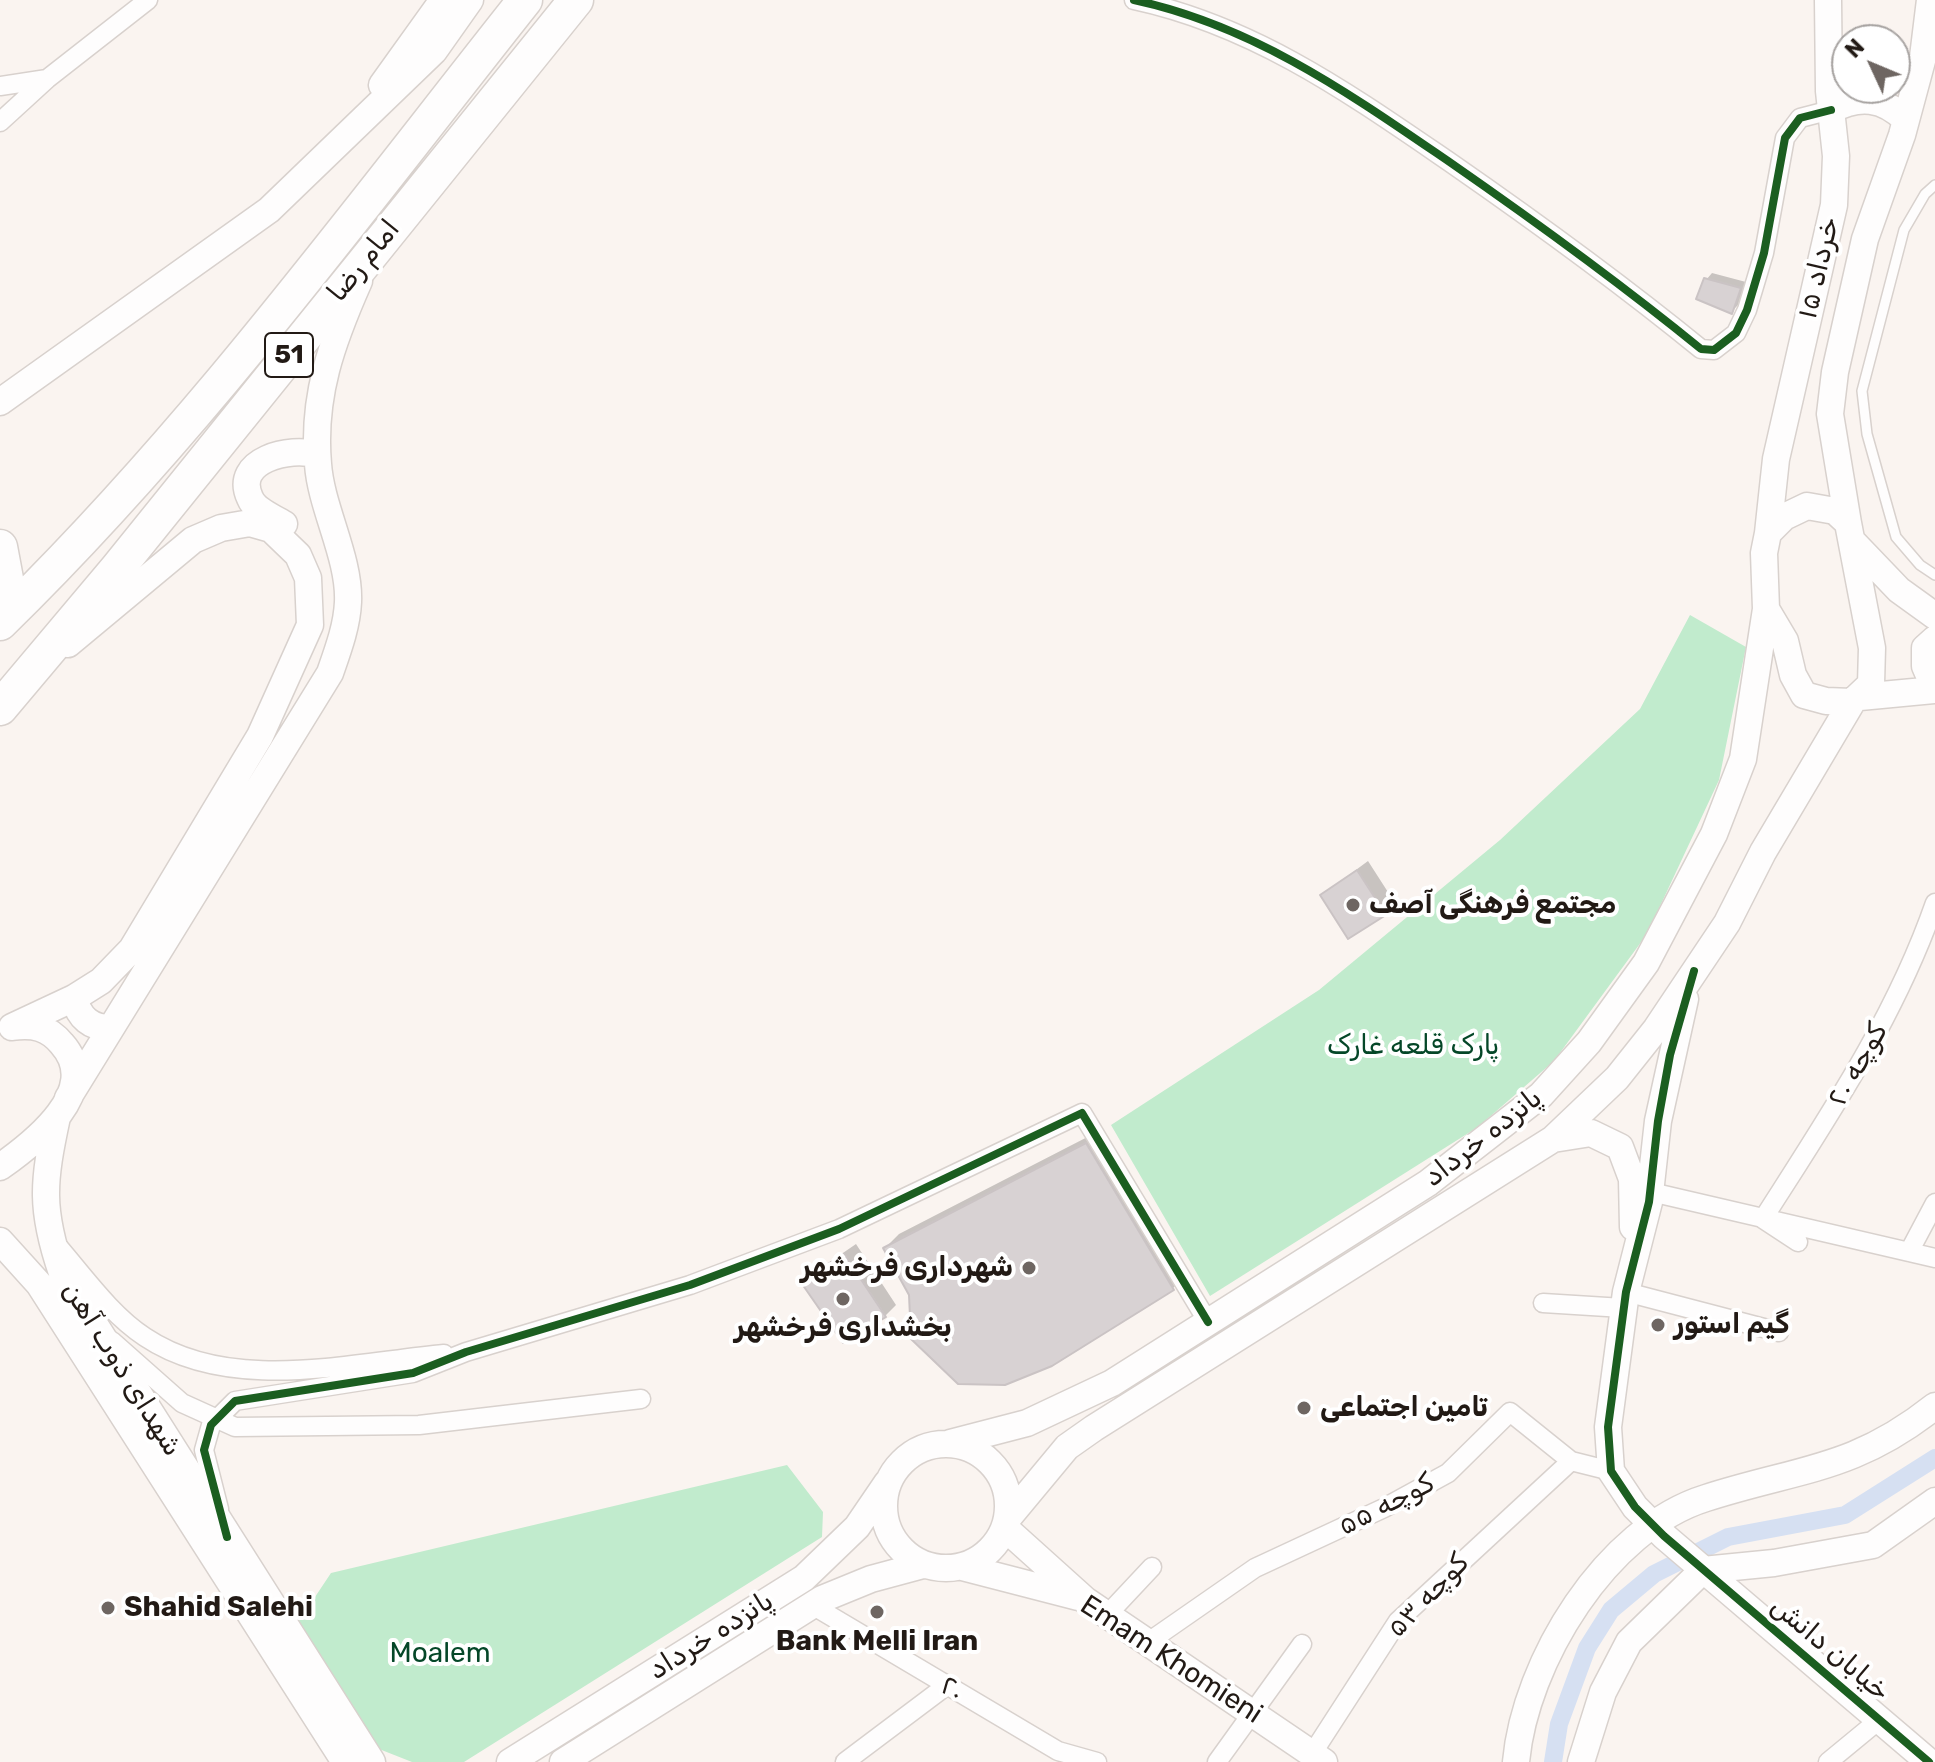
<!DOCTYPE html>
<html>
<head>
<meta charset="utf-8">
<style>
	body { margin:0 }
	#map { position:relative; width:1935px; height:1762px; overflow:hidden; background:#faf4f0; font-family:Rubik,sans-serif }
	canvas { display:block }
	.north { position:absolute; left:1831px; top:24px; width:80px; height:80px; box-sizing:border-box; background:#fff; border:2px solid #a7a3a1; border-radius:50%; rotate:314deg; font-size:22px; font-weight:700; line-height:32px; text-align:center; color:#221a15 }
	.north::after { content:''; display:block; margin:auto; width:28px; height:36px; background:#6e6662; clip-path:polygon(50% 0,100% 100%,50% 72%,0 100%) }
</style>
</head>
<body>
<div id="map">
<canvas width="1935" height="1762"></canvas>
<div class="north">N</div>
</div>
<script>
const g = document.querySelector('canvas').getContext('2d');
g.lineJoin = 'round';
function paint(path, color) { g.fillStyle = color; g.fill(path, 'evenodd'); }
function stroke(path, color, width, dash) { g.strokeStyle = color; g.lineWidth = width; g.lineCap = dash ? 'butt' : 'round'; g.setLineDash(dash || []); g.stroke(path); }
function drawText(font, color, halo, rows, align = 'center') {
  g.font = font + ' Rubik,Vazirmatn,sans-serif'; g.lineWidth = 8; g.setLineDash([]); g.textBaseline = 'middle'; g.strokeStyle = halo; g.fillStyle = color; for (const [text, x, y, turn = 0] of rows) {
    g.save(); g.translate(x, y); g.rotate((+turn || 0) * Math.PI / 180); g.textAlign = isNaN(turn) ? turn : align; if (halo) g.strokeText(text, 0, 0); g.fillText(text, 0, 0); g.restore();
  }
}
paint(new Path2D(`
	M1690,615L1746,647L1719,780L1647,934L1554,1061L1478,1127L1210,1296L1111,1125L1319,990L1500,840L1640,709Z
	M787,1465L823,1512L822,1537L464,1762H412L379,1749L295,1627L331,1573Z`), '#c1ebcd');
paint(new Path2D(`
	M1712,273L1746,282L1738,305L1732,311L1706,280Z
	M1368,861L1395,903L1385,913L1322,895Z
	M1101,1130L1188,1274L1173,1288L1051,1364L911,1295L885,1248L899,1234Z
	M856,1244L896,1305L885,1316L802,1281Z`), '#0003');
stroke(new Path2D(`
	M1553,1762L1559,1724L1587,1648L1611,1610L1654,1574L1728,1537L1845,1515L1935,1458`), '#d6e0f2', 18);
const building = new Path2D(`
	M1704,278L1741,288L1732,314L1696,299Z
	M1357,870L1386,915L1348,939L1320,895Z
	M1086,1143L1174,1290L1052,1366L1005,1385L958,1384L911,1339L909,1295L883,1248Z
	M844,1254L886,1317L843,1343L800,1281Z`);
paint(building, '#d8d2d3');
stroke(building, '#cac3c4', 2);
const lane = new Path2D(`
	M1935,185L1925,194L1904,230L1862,391L1867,434L1896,537L1920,565L1935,575`);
const street = new Path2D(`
	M1134,0C1255,26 1350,94 1451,163C1536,222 1620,283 1701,349L1714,350L1736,333L1747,310L1764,253L1785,138L1800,118L1831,110
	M0,86L47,79
	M0,122L47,79L148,0
	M1651,1192L1935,1258
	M1798,1242L1763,1219C1828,1117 1895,1018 1935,903
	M56,1244C83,1275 111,1315 145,1337C230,1394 349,1363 444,1354
	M1909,1252L1935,1203
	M1626,1292L1779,1332
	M1543,1303L1623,1308
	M112,1341L182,1403L235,1427L419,1425L641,1399
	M219,1509L204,1450L211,1425L235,1401L413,1373L466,1352L690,1285L839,1229L1082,1113L1208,1322
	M812,1605L1058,1751L1097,1762
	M1107,1615L1152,1567
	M1147,1643L1255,1568L1384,1508L1448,1473L1510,1412L1571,1461L1611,1471
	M1312,1754L1398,1621L1571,1461
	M845,1762L946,1686
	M1217,1762L1302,1644
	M1828,1762L1879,1720`);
const secondary = new Path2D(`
	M382,85L443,0
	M1831,110C1859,95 1883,97 1906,120
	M0,402L269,210L434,51L470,0
	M1848,523L1830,414L1835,372L1865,239L1902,135L1923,57L1930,0
	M284,524C273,517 255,511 250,498C232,460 291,446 317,455
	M1768,533L1776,459L1834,205L1836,156L1829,91L1828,0
	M1852,541L1899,590L1935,616
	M1935,639L1925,648V666L1935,689
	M1860,697L1935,690
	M74,998C79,1018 91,1028 111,1028
	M1685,999L1658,1121L1649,1202L1626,1292L1608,1427L1611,1471L1635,1507L1664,1536L1929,1762
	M12,1027L74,998L101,981L132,949L260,736L310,625L308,578L298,555L271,529L250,523L221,528L193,540L68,644
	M68,1098L330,673C338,650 347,626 348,602C350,558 321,508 318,464C312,396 332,342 359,281
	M57,1117C43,1182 40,1209 62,1273L372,1762
	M1553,1139L1591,1133L1620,1147L1632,1179L1633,1227
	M0,1167C34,1143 103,1090 62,1044C48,1027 33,1024 12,1027
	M0,1241L39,1284L345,1762
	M950,1443L1027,1423L1112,1383L1428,1183L1541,1095L1589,1042L1646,963L1714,834L1743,759L1766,609
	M884 1506a62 62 0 1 1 124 0a62 62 0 1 1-124 0Z
	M1008,1518L1067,1447L1094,1428L1553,1139L1617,1078L1656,1029L1727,923L1763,852L1852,702L1871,684L1872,648L1848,523L1835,511L1807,506L1784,517L1768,533L1764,553L1766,609L1785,641L1793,675L1804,695L1826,701L1852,702
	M1005,1528L1085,1600L1324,1762
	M962,1567L1078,1597
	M510,1762L804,1578L857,1527L887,1483
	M563,1762L822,1599L871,1579L923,1565
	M1516,1762C1525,1662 1606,1529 1706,1498C1799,1468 1853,1471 1935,1406
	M1581,1762L1603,1692L1629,1642L1703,1570L1774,1563L1873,1545L1935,1501`);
const highway = new Path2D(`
	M0,547L6,579L0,603
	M0,623C195,433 356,213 525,0
	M0,708L117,569L576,0`);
stroke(lane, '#d8d1cd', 12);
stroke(street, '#d8d1cd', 21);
stroke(secondary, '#d8d1cd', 29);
stroke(highway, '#d8d1cd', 37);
stroke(lane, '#fefdfd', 9);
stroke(street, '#fefdfd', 18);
stroke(secondary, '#fefdfd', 26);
stroke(highway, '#fefdfd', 34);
stroke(new Path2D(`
	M1134,0C1255,26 1350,94 1451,163C1536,222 1620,283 1701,349L1714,350L1736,333L1747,310L1764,253L1785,138L1800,118L1831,110
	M1694,971L1670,1055L1658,1121L1649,1202L1626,1292L1608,1427L1611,1471L1635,1507L1664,1536L1929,1762
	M227,1537L204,1450L211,1425L235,1401L413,1373L466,1352L690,1285L839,1229L1082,1113L1208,1322`), '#1b5e20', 8);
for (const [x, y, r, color] of [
	[1353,905,8,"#6e6662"],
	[1029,1268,8,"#6e6662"],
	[843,1299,8,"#6e6662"],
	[1658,1325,8,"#6e6662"],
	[1304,1408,8,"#6e6662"],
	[108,1608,8,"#6e6662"],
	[877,1612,8,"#6e6662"]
]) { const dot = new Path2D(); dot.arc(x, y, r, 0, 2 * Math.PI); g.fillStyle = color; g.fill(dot); stroke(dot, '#fff', 3); }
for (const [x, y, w] of [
	[289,355,48]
]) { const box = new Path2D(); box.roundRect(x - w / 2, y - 22, w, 44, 6); g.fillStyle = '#fff'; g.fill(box); stroke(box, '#221a15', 2); }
drawText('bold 26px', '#221a15', null, [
	["51",289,355]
]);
drawText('28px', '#221a15', '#fff', [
	["امام رضا",364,261,-51],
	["۱۵ خرداد",1819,268,-77],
	["کوچه ۲۰",1858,1065,-60],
	["پانزده خرداد",1483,1138,-38],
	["شهدای ذوب آهن",122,1369,58],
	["کوچه ۵۵",1386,1505,-27],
	["کوچه ۵۳",1428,1596,-46],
	["پانزده خرداد",711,1636,-32],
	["خیابان دانش",1830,1649,40],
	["Emam Khomieni",1171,1660,33],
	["۲۰",952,1689,31]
]);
drawText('bold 28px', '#221a15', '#fff', [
	["مجتمع فرهنگی آصف",1369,905],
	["شهرداری فرخشهر",1013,1268,"right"],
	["گیم استور",1674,1325],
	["بخشداری فرخشهر",843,1328,"center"],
	["تامین اجتماعی",1320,1408],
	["Shahid Salehi",124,1608],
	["Bank Melli Iran",877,1642,"center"]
], 'left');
drawText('28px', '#054728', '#fff', [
	["پارک قلعه غارک",1413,1046],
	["Moalem",440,1654]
]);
</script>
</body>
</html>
